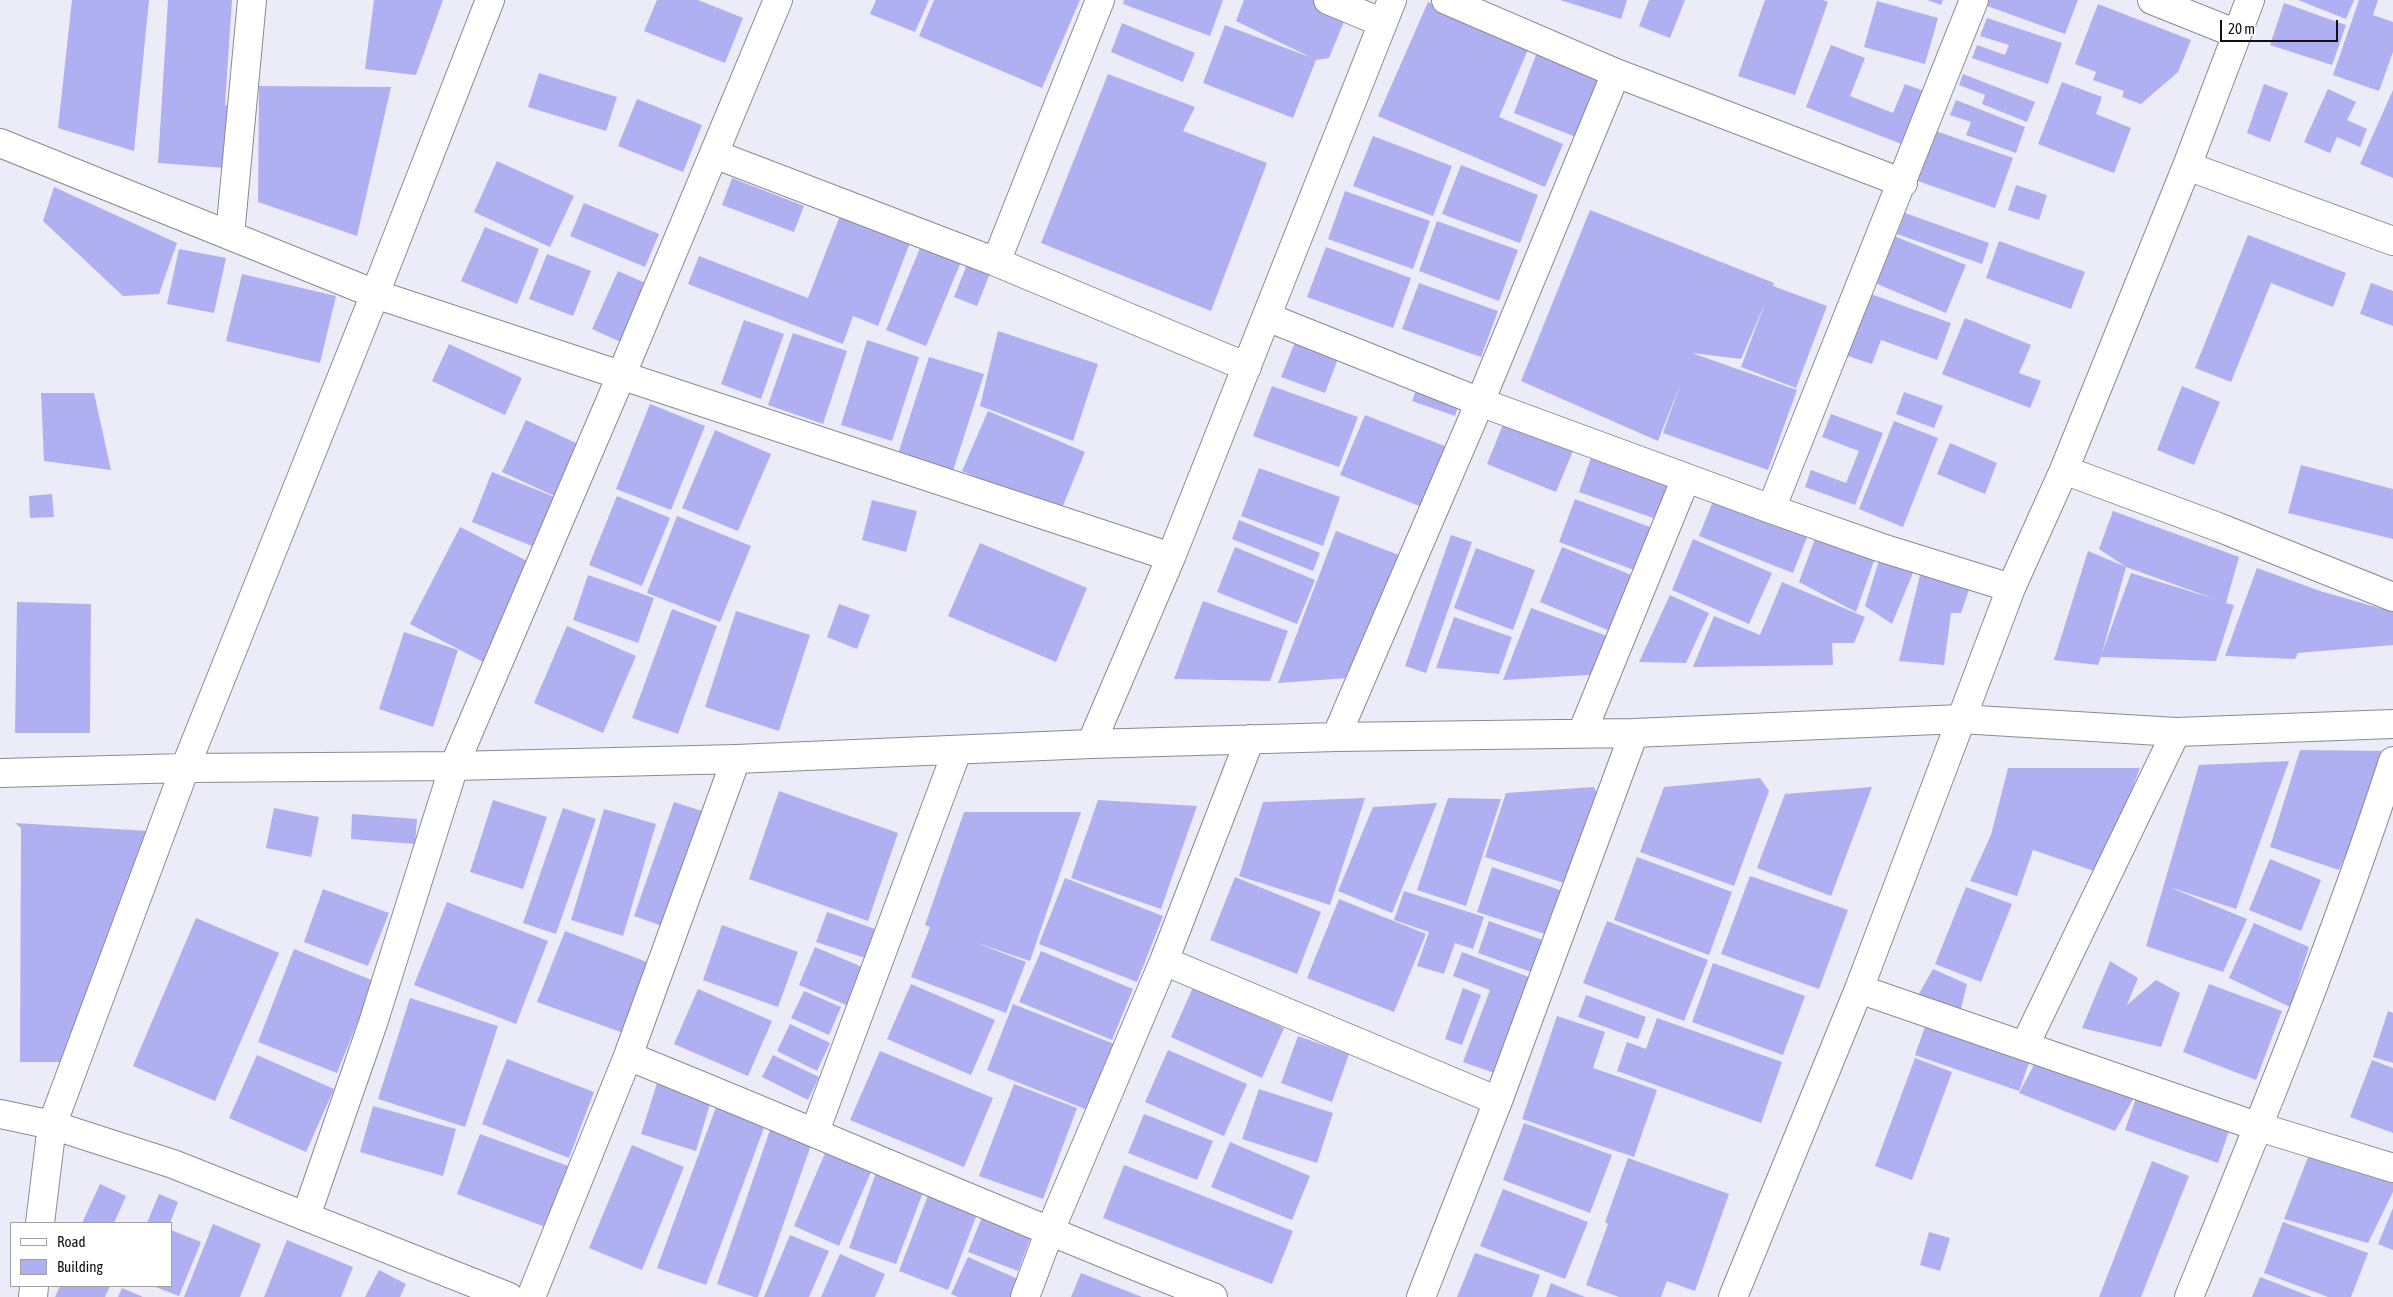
<!DOCTYPE html>
<html>
<head>
<meta charset="utf-8">
<style>
	body { margin:0 }
	#map { position:relative; width:2393px; height:1297px; overflow:hidden; background:#ebecf7; font-family:"Asap Condensed",sans-serif }
	canvas { display:block }
	.legend { position:absolute; left:10px; top:1222px; width:162px; height:65px; box-sizing:border-box; background:#fff; border:1px solid #a0a0a1; margin:0; padding:6px 9px; list-style:none; font-size:15px; color:#111115 }
	.legend li { display:flex; align-items:center; gap:10px; height:25px }
	.legend b { width:25px; border:1px solid #a0a0a1 }
	.scale { position:absolute; left:2220px; top:20px; width:118px; height:22px; box-sizing:border-box; border:2px solid #111115; border-top:0; padding-left:6px; font-size:15px; line-height:18px; white-space:nowrap; color:#111115; -webkit-text-stroke:4px #fff; paint-order:stroke }
</style>
</head>
<body>
<div id="map">
<canvas width="2393" height="1297"></canvas>
<ul class="legend">
<li><b style="height:6px;background:#fff"></b>Road</li>
<li><b style="height:14px;background:#afb0f1"></b>Building</li>
</ul>
<div class="scale">20 m</div>
</div>
<script>
const g = document.querySelector('canvas').getContext('2d');
g.lineJoin = 'round';
function paint(path, color) { g.fillStyle = color; g.fill(path, 'evenodd'); }
function stroke(path, color, width, dash) { g.strokeStyle = color; g.lineWidth = width; g.lineCap = dash ? 'butt' : 'round'; g.setLineDash(dash || []); g.stroke(path); }
paint(new Path2D(`
	M72,0H149L134,151L58,128Z
	M168,0H232L225,105L230,106L226,168L158,163Z
	M374,0H443L416,75L365,69Z
	M657,0H698L743,18L725,63L644,31Z
	M876,0H929L915,32L870,14Z
	M934,0H1080L1042,88L919,36Z
	M1124,0H1223L1210,36L1123,4Z
	M1244,0H1318L1348,12L1329,58L1316,60L1293,118L1203,83L1225,25L1312,58L1236,21Z
	M1560,0H1627L1621,19Z
	M1649,0H1685L1670,38L1639,26Z
	M1765,0H1823L1828,2L1795,95L1738,76Z
	M1927,0H1943L1941,5Z
	M1989,0H2078L2065,34L1987,6Z
	M2298,0H2354L2346,19Z
	M2359,0H2378L2373,15L2393,22V52L2379,91L2333,75Z
	M1877,1L1938,18L1925,64L1864,47Z
	M1428,2L1530,45L1499,117L1563,144L1545,187L1378,116Z
	M2284,3L2346,25L2332,65L2270,45Z
	M2098,4L2191,40L2178,72L2141,104L2122,97L2124,91L2093,80L2096,72L2075,64Z
	M1987,18L2062,43L2048,84L1972,58L1977,45L2005,55L2009,45L1980,36Z
	M1122,23L1195,53L1183,82L1111,52Z
	M1831,45L1865,58L1850,96L1893,113L1905,84L1924,91L1904,145L1806,107Z
	M1539,47L1602,72L1576,137L1514,113Z
	M539,73L617,97L606,131L528,107Z
	M1108,74L1195,107L1183,131L1267,163L1211,311L1041,243Z
	M1963,74L2035,102L2027,122L1982,104L1985,95L1959,85Z
	M2062,82L2102,97L2096,114L2131,128L2114,173L2038,144Z
	M2264,84L2288,93L2270,142L2247,133Z
	M259,86L391,87L357,236L258,202Z
	M2328,89L2356,102L2347,120L2367,129L2360,147L2337,137L2330,153L2304,142Z
	M2393,90V178L2360,164Z
	M637,99L702,125L683,172L618,146Z
	M1956,100L2025,127L2016,153L1966,135L1971,122L1950,115Z
	M1933,130L2013,158L1995,208L1915,180Z
	M1373,136L1452,166L1433,216L1353,186Z
	M497,161L574,196L550,247L474,212Z
	M1461,165L1538,195L1520,243L1442,214Z
	M732,178L804,206L794,232L722,205Z
	M2016,185L2047,195L2039,220L2008,210Z
	M54,187L177,243L159,294L123,296L43,221Z
	M1345,191L1430,221L1413,269L1328,239Z
	M584,203L659,234L645,267L570,236Z
	M843,208L913,235L878,326L853,316L843,344L688,284L699,256L808,298Z
	M1590,210L1774,283L1773,286L1827,306L1796,388L1741,367L1765,303L1741,359L1692,353L1797,390L1768,470L1663,433L1681,382L1658,441L1521,381Z
	M1905,213L1989,243L1982,264L1897,234Z
	M1437,221L1518,250L1499,301L1419,271Z
	M485,227L539,249L517,304L461,281Z
	M2248,235L2346,273L2333,307L2271,283L2231,382L2195,368Z
	M1894,236L1966,265L1946,313L1875,283Z
	M923,241L963,257L926,346L886,330Z
	M1999,241L2085,272L2071,309L1986,278Z
	M1326,247L1411,278L1393,328L1307,297Z
	M179,249L226,258L214,313L167,304Z
	M547,254L591,271L573,316L529,299Z
	M968,262L991,271L977,306L954,297Z
	M618,271L650,285L625,344L592,329Z
	M242,274L336,296L320,363L226,341Z
	M1419,283L1498,311L1481,357L1402,329Z
	M2371,283L2393,291V326L2360,314Z
	M1868,293L1951,323L1937,360L1881,340L1872,364L1845,355Z
	M1965,318L2031,345L2019,373L2041,381L2030,408L1942,374Z
	M744,320L784,334L761,399L721,384Z
	M998,331L1098,364L1073,441L980,406Z
	M793,333L847,351L823,424L768,405Z
	M1297,337L1340,353L1325,393L1281,377Z
	M867,340L919,357L892,441L841,425Z
	M449,344L522,378L505,415L432,381Z
	M929,357L984,374L953,471L898,454Z
	M1419,383L1461,398L1455,416L1412,401Z
	M1272,386L1358,417L1339,467L1253,436Z
	M2182,386L2220,402L2194,465L2157,450Z
	M1904,392L1943,406L1934,428L1896,414Z
	M41,393H94L111,470L44,461Z
	M650,404L705,426L671,510L616,489Z
	M988,411L1085,452L1060,513L962,471Z
	M1831,414L1883,433L1855,505L1805,487L1811,470L1846,483L1859,451L1822,437Z
	M1365,415L1447,447L1422,507L1340,475Z
	M1506,417L1575,446L1556,492L1487,464Z
	M526,420L585,447L561,499L502,472Z
	M1894,421L1938,438L1903,527L1859,509Z
	M715,430L771,454L738,531L682,508Z
	M1950,443L1997,463L1985,494L1937,474Z
	M1594,449L1675,477L1659,520L1579,492Z
	M2301,465L2393,489V539L2288,513Z
	M1259,468L1340,497L1323,546L1241,516Z
	M492,472L562,500L542,550L472,522Z
	M52,494L54,517L30,518L29,496Z
	M617,496L670,518L642,586L589,565Z
	M1715,496L1809,532L1793,573L1699,536Z
	M1575,499L1658,530L1642,573L1559,542Z
	M872,500L917,511L906,552L862,540Z
	M2113,511L2239,557L2226,603L2234,605L2216,661L2101,657L2098,665L2054,660L2088,551L2126,567L2102,653L2131,573L2215,599L2126,567L2099,549Z
	M677,516L751,546L720,622L647,593Z
	M1239,520L1320,553L1313,571L1232,539Z
	M460,527L537,566L487,664L410,624Z
	M1819,528L1875,558L1856,612L1799,582Z
	M1336,531L1407,558L1361,677L1278,683Z
	M1451,535L1472,542L1426,673L1405,666Z
	M1693,539L1772,573L1749,624L1672,590Z
	M980,543L1087,588L1056,662L948,616Z
	M1235,547L1315,580L1297,624L1217,592Z
	M1562,547L1639,578L1617,634L1540,602Z
	M1476,548L1535,570L1513,630L1454,608Z
	M1881,554L1915,568L1892,624L1865,606Z
	M2257,568L2320,591L2393,612V645L2298,653L2295,659L2225,656Z
	M1921,571L1972,581L1961,613H1951L1944,665L1899,661Z
	M588,575L654,598L638,643L573,620Z
	M1782,582L1865,617L1854,643H1832L1833,665L1693,667L1714,616L1760,635Z
	M1670,595L1709,613L1686,663L1639,662Z
	M1203,601L1288,631L1270,681L1174,679Z
	M17,602L91,604L90,733H15Z
	M839,604L870,615L857,649L827,637Z
	M1531,608L1618,640L1606,674L1503,680Z
	M672,609L717,626L678,734L632,718Z
	M736,611L810,635L779,731L705,707Z
	M1454,617L1512,637L1499,674L1436,668Z
	M567,626L636,656L603,733L534,703Z
	M404,632L458,650L433,727L379,709Z
	M2300,750L2391,751L2339,870L2270,847Z
	M2289,761L2236,909L2169,887L2247,919L2223,972L2146,946L2199,765Z
	M2008,768H2140L2100,873L2033,850L2017,896L1970,881L1991,835Z
	M1760,778L1769,791L1734,886L1640,852L1664,787Z
	M1594,787L1599,797L1570,885L1485,857L1506,793Z
	M1872,787L1831,896L1757,868L1785,794Z
	M779,791L898,833L868,921L749,879Z
	M1365,798L1330,905L1239,876L1263,802Z
	M1448,798L1501,799L1466,906L1417,890Z
	M493,800L547,817L523,889L470,872Z
	M1098,800L1197,806L1161,909L1071,878Z
	M674,802L708,813L668,928L634,916Z
	M1437,803L1392,913L1338,891L1373,807Z
	M274,808L319,817L311,857L266,848Z
	M563,808L596,819L556,934L523,923Z
	M604,809L656,824L623,936L571,920Z
	M964,812H1081L1030,961L974,942L1026,962L1006,1013L911,977L930,927L925,925Z
	M352,814L417,819L415,844L351,839Z
	M15,823L149,831L60,1062H20L21,828Z
	M1637,857L1732,892L1709,955L1614,920Z
	M2270,859L2321,880L2301,931L2249,910Z
	M1492,867L1572,894L1557,938L1477,912Z
	M1750,876L1848,910L1819,989L1721,954Z
	M1235,877L1321,912L1297,974L1210,940Z
	M1065,878L1163,916L1137,982L1039,944Z
	M1966,887L2012,904L1981,982L1935,964Z
	M323,889L389,913L368,966L304,942Z
	M1404,891L1484,917L1473,949L1455,943L1444,974L1417,966L1429,932L1394,920Z
	M1339,899L1426,934L1394,1012L1307,978Z
	M447,902L548,941L516,1024L414,985Z
	M827,912L875,929L865,958L816,942Z
	M196,918L279,953L215,1101L133,1066Z
	M1489,921L1548,942L1537,974L1478,953Z
	M1607,921L1708,960L1684,1021L1583,983Z
	M2254,923L2309,947L2290,1007L2229,978Z
	M722,925L798,952L778,1007L703,980Z
	M565,931L655,965L629,1035L537,1002Z
	M815,947L867,969L851,1007L799,985Z
	M294,949L374,981L337,1073L258,1042Z
	M1041,951L1133,989L1112,1040L1019,1002Z
	M1462,952L1537,980L1500,1075L1463,1062L1490,990L1453,976Z
	M2110,961L2138,978L2127,1005L2156,980L2180,993L2161,1047L2082,1028Z
	M1713,963L1805,996L1783,1055L1692,1022Z
	M1933,969L1967,984L1958,1021L1912,1006Z
	M911,984L995,1020L971,1075L887,1039Z
	M2209,984L2282,1011L2256,1080L2183,1052Z
	M1193,987L1284,1028L1262,1078L1171,1037Z
	M1463,988L1481,995L1462,1045L1445,1039Z
	M698,989L772,1021L748,1076L674,1044Z
	M804,991L841,1007L829,1035L791,1018Z
	M1586,995L1646,1017L1638,1039L1578,1017Z
	M410,998L498,1026L465,1127L378,1099Z
	M1013,1004L1122,1047L1095,1113L987,1070Z
	M2388,1011L2393,1013V1063L2373,1057Z
	M1557,1016L1605,1032L1593,1068L1657,1090L1634,1157L1522,1119Z
	M1657,1018L1782,1062L1761,1123L1617,1071L1627,1042L1646,1049Z
	M790,1024L830,1043L817,1071L777,1051Z
	M1926,1024L2030,1060L2019,1091L1915,1055Z
	M1298,1036L1349,1054L1332,1102L1281,1083Z
	M1168,1050L1247,1084L1224,1136L1145,1102Z
	M880,1051L993,1098L964,1167L850,1120Z
	M257,1055L334,1089L306,1152L229,1118Z
	M773,1055L819,1077L808,1100L762,1077Z
	M1915,1058L1952,1072L1912,1180L1875,1166Z
	M507,1059L594,1092L569,1158L482,1124Z
	M2372,1060L2393,1068V1133L2350,1117Z
	M2036,1061L2137,1092L2115,1131L2019,1093Z
	M658,1080L712,1097L696,1151L641,1134Z
	M1014,1084L1077,1108L1043,1199L979,1176Z
	M1259,1089L1333,1113L1317,1163L1242,1139Z
	M2137,1095L2230,1128L2218,1163L2125,1130Z
	M373,1106L456,1129L443,1176L360,1152Z
	M716,1107L765,1125L706,1285L657,1268Z
	M1144,1114L1213,1141L1197,1180L1128,1153Z
	M1524,1123L1612,1155L1590,1213L1503,1180Z
	M770,1130L811,1145L758,1297H754L717,1284Z
	M480,1134L571,1167L548,1228L457,1194Z
	M1230,1142L1310,1176L1292,1220L1211,1187Z
	M632,1145L684,1167L642,1270L589,1248Z
	M2310,1152L2393,1183V1192L2368,1243L2284,1219Z
	M825,1153L871,1172L839,1246L794,1226Z
	M1628,1158L1729,1194L1695,1291L1667,1281L1661,1297H1619L1586,1285L1608,1224L1605,1222Z
	M2152,1161L2189,1176L2141,1297H2099Z
	M1124,1165L1293,1231L1272,1284L1103,1218Z
	M877,1170L925,1187L896,1264L849,1248Z
	M100,1184L126,1196L114,1223H82Z
	M1503,1189L1588,1222L1565,1279L1480,1246Z
	M930,1190L979,1209L948,1290L899,1271Z
	M159,1194L178,1202L170,1223H147Z
	M2393,1208V1250L2378,1244Z
	M984,1212L1033,1231L1018,1271L968,1252Z
	M2283,1222L2368,1253L2351,1297H2328L2264,1273Z
	M213,1224L261,1244L240,1297H184Z
	M171,1230L201,1242L179,1296L153,1286H171Z
	M1929,1232L1950,1238L1940,1271L1920,1265Z
	M790,1235L829,1251L809,1297H764Z
	M287,1240L353,1267L341,1297H264Z
	M1475,1253L1540,1275L1532,1297H1457Z
	M840,1254L885,1274L875,1297H821Z
	M968,1257L1018,1279L1010,1297H958L951,1294Z
	M379,1270L406,1284L400,1297H365Z
	M1081,1273L1142,1297H1071Z
	M2260,1277L2312,1297H2252Z
	M1551,1283L1585,1297H1546Z
	M60,1286H110L105,1297H55Z
	M122,1288L143,1297H118Z`), '#afb0f1');
const minor = new Path2D(`
	M1328,0L1383,23
	M1446,0L1616,73L1903,183
	M2152,0L2237,34
	M0,143L375,294L1171,557
	M714,154L996,262L1247,367
	M2187,166L2393,241
	M230,235L252,0
	M996,262L1100,0
	M1267,317L1480,402L1771,509L1879,547L2011,588
	M2064,470L2218,527L2393,597
	M1771,509L1974,0
	M1582,733L1686,478
	M1336,737L1480,402L1616,73
	M1091,744L1171,557L1392,0
	M0,773L185,768L454,766L736,759L1091,744L1336,737L1634,733L1960,719L2176,732L2393,724
	M1164,961L1498,1101
	M1859,989L2259,1127L2393,1168
	M2025,1045L2176,732
	M628,1056C824,1135 1016,1220 1213,1297
	M0,1114L52,1125L173,1164L509,1297
	M815,1131L957,751
	M306,1216L373,1023L454,766L621,376L778,0
	M40,1223L52,1125L185,768L375,294L490,0
	M33,1297L34,1286
	M531,1297L628,1056L736,759
	M1025,1297L1049,1233L1164,961L1250,739
	M1421,1297L1498,1101L1634,733
	M1733,1297L1859,989L2011,588L2064,470L2187,166L2250,0
	M2189,1297C2261,1120 2334,943 2393,761`);
stroke(minor, '#8a8a94', 30);
stroke(minor, '#fff', 28);
</script>
</body>
</html>
